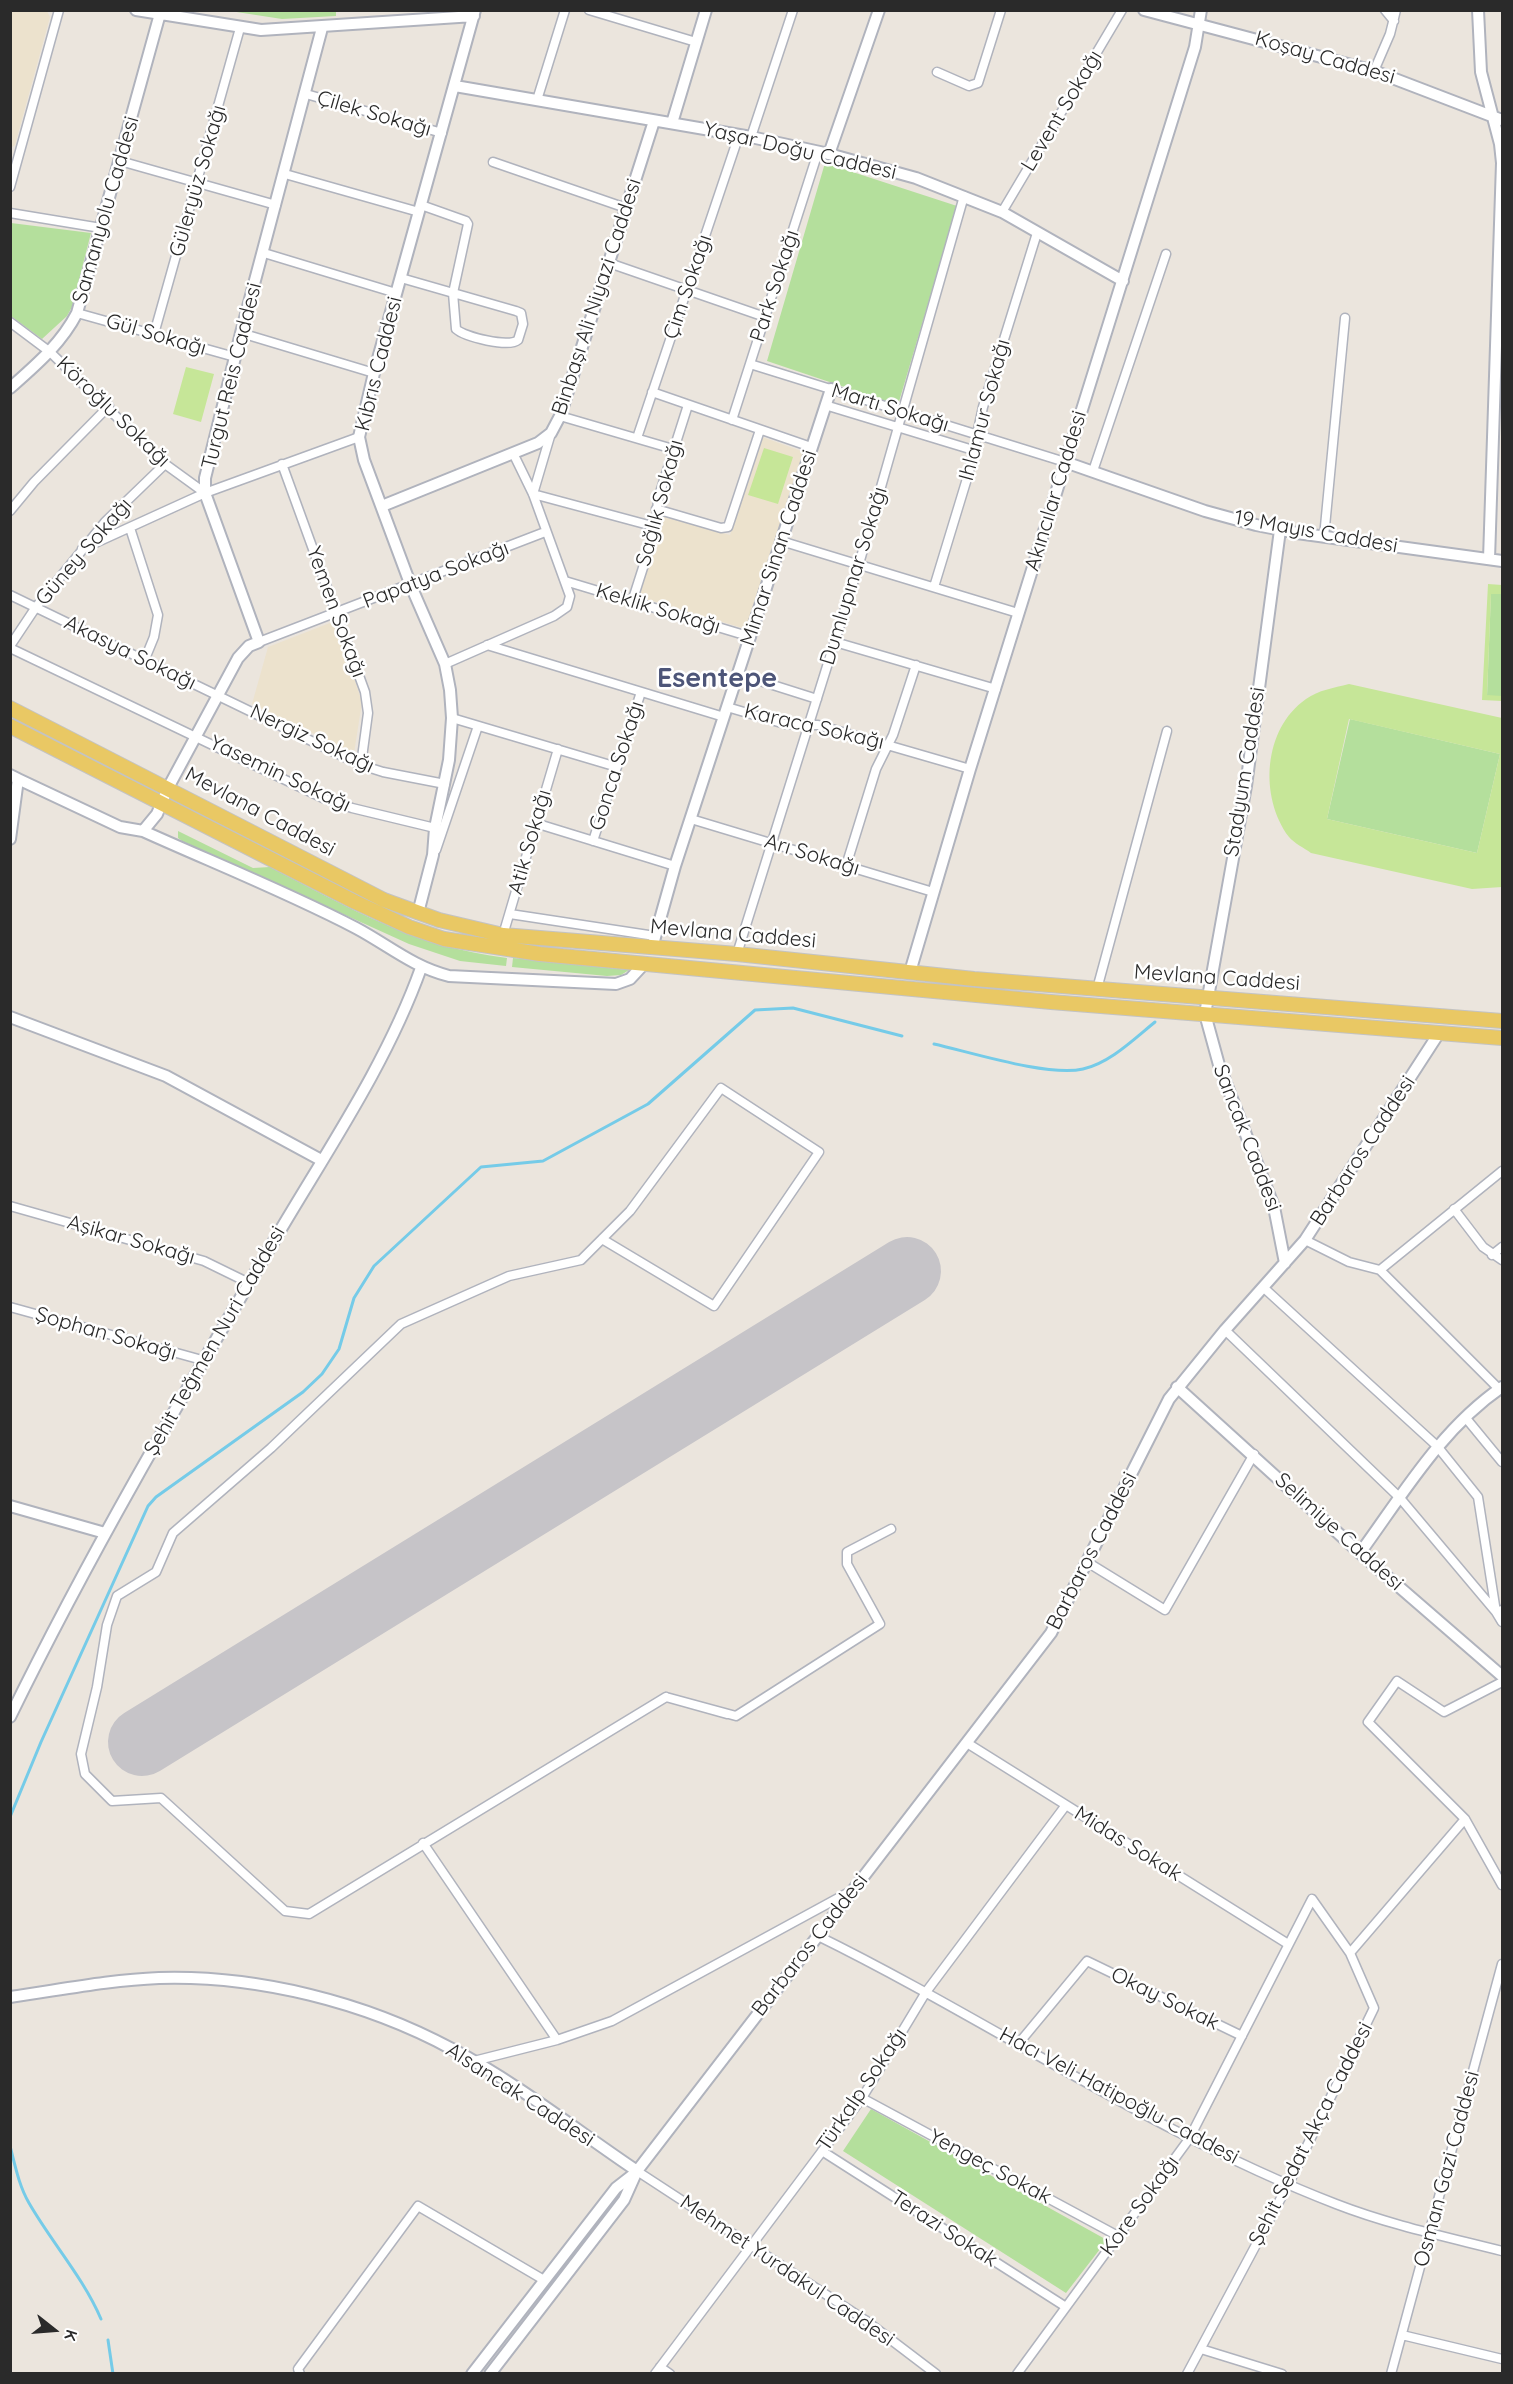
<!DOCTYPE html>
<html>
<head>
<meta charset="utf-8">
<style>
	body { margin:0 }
	#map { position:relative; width:1513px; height:2384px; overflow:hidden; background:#ebe5dd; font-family:Quicksand,sans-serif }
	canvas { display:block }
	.frame { position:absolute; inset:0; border:12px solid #2a2a2a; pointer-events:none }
	.north { position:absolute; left:24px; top:2300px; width:60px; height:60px; -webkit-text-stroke:4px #fff; paint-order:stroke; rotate:107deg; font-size:16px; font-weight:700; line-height:24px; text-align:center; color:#2a2a2a }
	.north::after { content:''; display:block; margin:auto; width:21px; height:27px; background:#2a2a2a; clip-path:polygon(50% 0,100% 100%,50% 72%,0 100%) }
</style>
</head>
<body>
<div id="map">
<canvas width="1513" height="2384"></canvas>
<div class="frame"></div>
<div class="north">K</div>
</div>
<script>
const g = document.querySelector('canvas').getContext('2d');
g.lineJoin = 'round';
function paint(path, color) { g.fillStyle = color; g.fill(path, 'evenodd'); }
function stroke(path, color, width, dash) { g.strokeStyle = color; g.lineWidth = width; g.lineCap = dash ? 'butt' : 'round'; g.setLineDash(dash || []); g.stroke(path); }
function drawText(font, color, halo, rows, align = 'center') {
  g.font = font + ' Quicksand,sans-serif'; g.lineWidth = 5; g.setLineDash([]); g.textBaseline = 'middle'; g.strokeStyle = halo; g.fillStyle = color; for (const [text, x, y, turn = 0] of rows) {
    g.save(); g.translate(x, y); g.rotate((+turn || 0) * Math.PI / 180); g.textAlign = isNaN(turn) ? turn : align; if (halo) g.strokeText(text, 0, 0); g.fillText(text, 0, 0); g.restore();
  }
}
paint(new Path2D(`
	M11,10L47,11L50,17L15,145L11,148Z
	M762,437L804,452L746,629L643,598L639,592L664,516L730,535Z
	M335,621L362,702L354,753L252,704L268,647Z`), '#ece2cd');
paint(new Path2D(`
	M230,11L336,10V16L282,19Z
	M825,163L957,206L898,405L767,361Z
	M11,223L91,233L72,307L67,316L42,339L11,316Z
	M1491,593L1502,594V696H1487Z
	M1350,719L1500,754L1477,853L1327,819Z
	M178,831L253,868L270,867C350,908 415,947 507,958L506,966L460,961L409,944L182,841L178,838Z
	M513,958L629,970L621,975L607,976L512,967Z
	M871,2109L1107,2240L1066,2293L843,2151Z`), '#b4df9c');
paint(new Path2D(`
	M186,367L214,374L201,422L173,414Z
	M764,448L793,457L778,504L748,495Z
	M1488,584L1502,585V594H1491L1487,695L1502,696V701L1482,700Z
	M1349,684L1502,718V887L1472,889L1311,853C1304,848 1294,843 1289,837C1259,797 1263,729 1306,699C1319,690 1333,688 1349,684ZM1349,719L1500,754L1477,853L1327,819Z`), '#c6e698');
stroke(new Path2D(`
	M934,1044C970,1052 1048,1077 1083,1069C1110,1063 1134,1039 1155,1022
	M10,1817L41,1742L148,1506L156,1497L303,1392L322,1374L339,1349L354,1298L374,1266L481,1167L543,1161L648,1104L755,1010L793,1008L902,1036
	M10,2146C15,2165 19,2186 29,2203C52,2243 83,2277 101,2319
	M108,2340L113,2374`), '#75cbe8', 3);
stroke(new Path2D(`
	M142,1742L907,1271`), '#c6c4c8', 68);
const minor = new Path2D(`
	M589,10L696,42
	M1385,10L1394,21
	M1374,71L1390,34L1396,10
	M937,72L969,86L978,83L1001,10
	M306,94L442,133
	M537,100L565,10
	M751,137L793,10
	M120,161L276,205
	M493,162L626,208
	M285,174L419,212
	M10,187L59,10
	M1002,212L1122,10
	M10,213L101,228
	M264,253L396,293
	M609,263L765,317
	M401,278L516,311L521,313L523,324L518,340C509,348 465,337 456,329L453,293L468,224L466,221L421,205
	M77,313L235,357
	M10,322L50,352L165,464L205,493
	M241,333L374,373
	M154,334L240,28
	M750,364L1065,462
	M652,392L811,447
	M825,405L973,450
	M560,416L673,449
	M732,420L818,152
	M551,433L533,494L656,527
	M637,438L739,135
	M282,464L365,692L368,713L361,765
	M1093,471L1166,254
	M656,509L721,528L728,527L760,430
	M10,511L34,482L109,406
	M130,528L158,615L154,637L145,659
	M1324,537L1345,318
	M781,541L1018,613
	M82,549L205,493L359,437
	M565,581L751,637
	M934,587L969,472L983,407L1037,233
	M10,595L361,765L383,772L445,784
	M632,602L656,527L658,499L688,405
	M259,642L545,532
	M835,642L996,689
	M487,645L724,717
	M10,646L36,607L105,522L165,464
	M10,648L323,798L352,808L435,828
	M445,664L554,616L567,607L570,596L533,494L513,453
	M738,674L817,699
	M727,707L785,724L818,725L970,769
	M452,718L617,767
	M691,819L933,892
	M535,823L675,866
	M593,841L641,692
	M436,850L478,726
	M846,866L876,769L893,735L916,665
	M510,914L655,936
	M503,935L558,749
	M737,954L859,564L964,196
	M1097,989L1167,731
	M10,1206L204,1261L249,1283
	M1454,1209L1483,1247L1502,1260
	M602,1239L714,1306L819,1152L721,1088L630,1211L581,1260L509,1276L401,1324L271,1448L173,1533L156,1572L117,1596L107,1625L97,1687L81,1754L85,1774L112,1801L161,1798L285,1911L309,1914L666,1697
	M1305,1240L1349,1262L1380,1270L1499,1389
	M1492,1255L1502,1247
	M1380,1270L1502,1171
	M1264,1288L1437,1446L1478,1497L1496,1612L1502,1622
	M10,1307L202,1360
	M1225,1330L1400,1498L1496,1612L1502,1610
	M1465,1417L1502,1462
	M1087,1562L1165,1610L1254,1454
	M1502,1682L1444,1712L1397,1681L1368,1722L1465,1819L1502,1885
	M727,1714L666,1697L736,1716L880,1624L847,1564V1552L891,1529
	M967,1743L1288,1944
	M423,1843L557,2040
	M816,1935C991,2021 1154,2134 1336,2204C1390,2225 1447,2237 1502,2251
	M1019,2043L1087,1961L1242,2036
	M474,2061L557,2040L612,2021L851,1891
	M862,2098L1118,2236
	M822,2151L1066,2307
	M637,2171L865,2320L936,2374
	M1402,2335L1502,2359
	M1201,2349L1282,2374
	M660,2367L670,2374
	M300,2374L298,2369L418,2206L544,2280
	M655,2374L862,2098L926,1992L1066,1805
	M1017,2374L1189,2139L1312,1899L1350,1953
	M1187,2374L1289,2183L1374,2008L1350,1953L1465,1819
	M1391,2374L1502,1964`);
const tertiary = new Path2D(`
	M136,10L261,30L474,16
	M1144,10L1374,71L1502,120
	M1478,10L1481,72L1500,144L1502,163L1489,559
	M455,86L751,137L829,154L916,178L1002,212L1123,281
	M672,123L706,10
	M829,154L879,10
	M10,388C36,365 61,344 77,313L161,10
	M1065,462L1205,511L1256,525L1297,533L1502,561
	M382,506L538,443L551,433L560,416L654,121
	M1280,530L1246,786L1205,1014L1219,1065L1274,1207L1285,1263
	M10,775L18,779L10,839
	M18,779L120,827L143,831L157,814L168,788L238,658L249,646L259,642L205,493V478L241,333L322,28
	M143,831C214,863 287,892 356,928C388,945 413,967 449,976L616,984L630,979L643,965
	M418,913L433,855L435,828L449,760L452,718L450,690L445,664L411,586L364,460L359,437L374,373L475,10
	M652,948L675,866L831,389
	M910,972L970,769L1195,47L1201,10
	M10,1017L166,1076L321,1160
	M1177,1387L1360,1553L1502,1676
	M10,1506L105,1533
	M1360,1553C1403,1494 1441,1429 1502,1387
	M10,1717C89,1555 180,1400 271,1246C324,1155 386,1066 421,968
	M10,1997C60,1990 109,1980 159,1978C257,1975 365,2002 452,2049C517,2083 576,2130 637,2171
	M472,2374L616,2188L634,2174
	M490,2374L624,2200L637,2171L1051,1633L1169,1399L1225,1330L1305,1240L1439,1033`);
const primary = new Path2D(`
	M10,708L384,900L439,920L503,935L737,954L974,979L1502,1021
	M10,726L355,902L409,927L444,939L540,954L1051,1002L1502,1038`);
stroke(minor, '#b0b3bd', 11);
stroke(tertiary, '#b0b3bd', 14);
stroke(primary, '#c3c3c3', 16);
stroke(minor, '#fff', 8);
stroke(tertiary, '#fff', 10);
stroke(primary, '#e9c864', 14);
drawText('21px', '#2a2a2a', '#fff', [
	["Koşay Caddesi",1325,58,16],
	["Levent Sokağı",1062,111,-59],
	["Çilek Sokağı",374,114,16],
	["Yaşar Doğu Caddesi",800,151,13],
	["Güleryüz Sokağı",198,181,-74],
	["Samanyolu Caddesi",106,210,-74],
	["Park Sokağı",775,286,-72],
	["Çim Sokağı",688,287,-71],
	["Binbaşı Ali Niyazi Caddesi",597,297,-72],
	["Gül Sokağı",156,335,16],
	["Kıbrıs Caddesi",379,364,-76],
	["Turgut Reis Caddesi",232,376,-76],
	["Martı Sokağı",890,408,17],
	["Ihlamur Sokağı",985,410,-75],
	["Köroğlu Sokağı",113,412,44],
	["Akıncılar Caddesi",1056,491,-73],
	["Sağlık Sokağı",660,503,-75],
	["19 Mayıs Caddesi",1316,532,10],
	["Mimar Sinan Caddesi",779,548,-72],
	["Güney Sokağı",84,552,-49],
	["Papatya Sokağı",436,575,-21],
	["Dumlupınar Sokağı",854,576,-73],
	["Keklik Sokağı",658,609,17],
	["Yemen Sokağı",336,612,70],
	["Akasya Sokağı",130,653,26],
	["Karaca Sokağı",814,727,13],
	["Nergiz Sokağı",312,739,25],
	["Gonca Sokağı",617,766,-72],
	["Stadyum Caddesi",1245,772,-81],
	["Yasemin Sokağı",280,774,25],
	["Mevlana Caddesi",260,812,28],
	["Atik Sokağı",530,842,-74],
	["Arı Sokağı",812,855,17],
	["Mevlana Caddesi",733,934,5],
	["Mevlana Caddesi",1217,978,4],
	["Sancak Caddesi",1247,1138,69],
	["Barbaros Caddesi",1363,1151,-57],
	["Aşikar Sokağı",131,1240,16],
	["Şophan Sokağı",106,1334,16],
	["Şehit Teğmen Nuri Caddesi",215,1341,-60],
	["Selimiye Caddesi",1339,1532,42],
	["Barbaros Caddesi",1092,1551,-63],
	["Midas Sokak",1128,1844,32],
	["Barbaros Caddesi",810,1945,-52],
	["Okay Sokak",1165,1999,26],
	["Türkalp Sokağı",862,2090,-56],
	["Alsancak Caddesi",520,2095,33],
	["Hacı Veli Hatipoğlu Caddesi",1119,2096,28],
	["Şehit Sedat Akça Caddesi",1311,2134,-63],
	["Yengeç Sokak",990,2167,28],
	["Osman Gazi Caddesi",1447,2169,-75],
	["Kore Sokağı",1140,2206,-54],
	["Terazi Sokak",944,2229,33],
	["Mehmet Yurdakul Caddesi",787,2271,34]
]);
drawText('bold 27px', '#4d5578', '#fff', [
	["Esentepe",717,679]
]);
</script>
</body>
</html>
